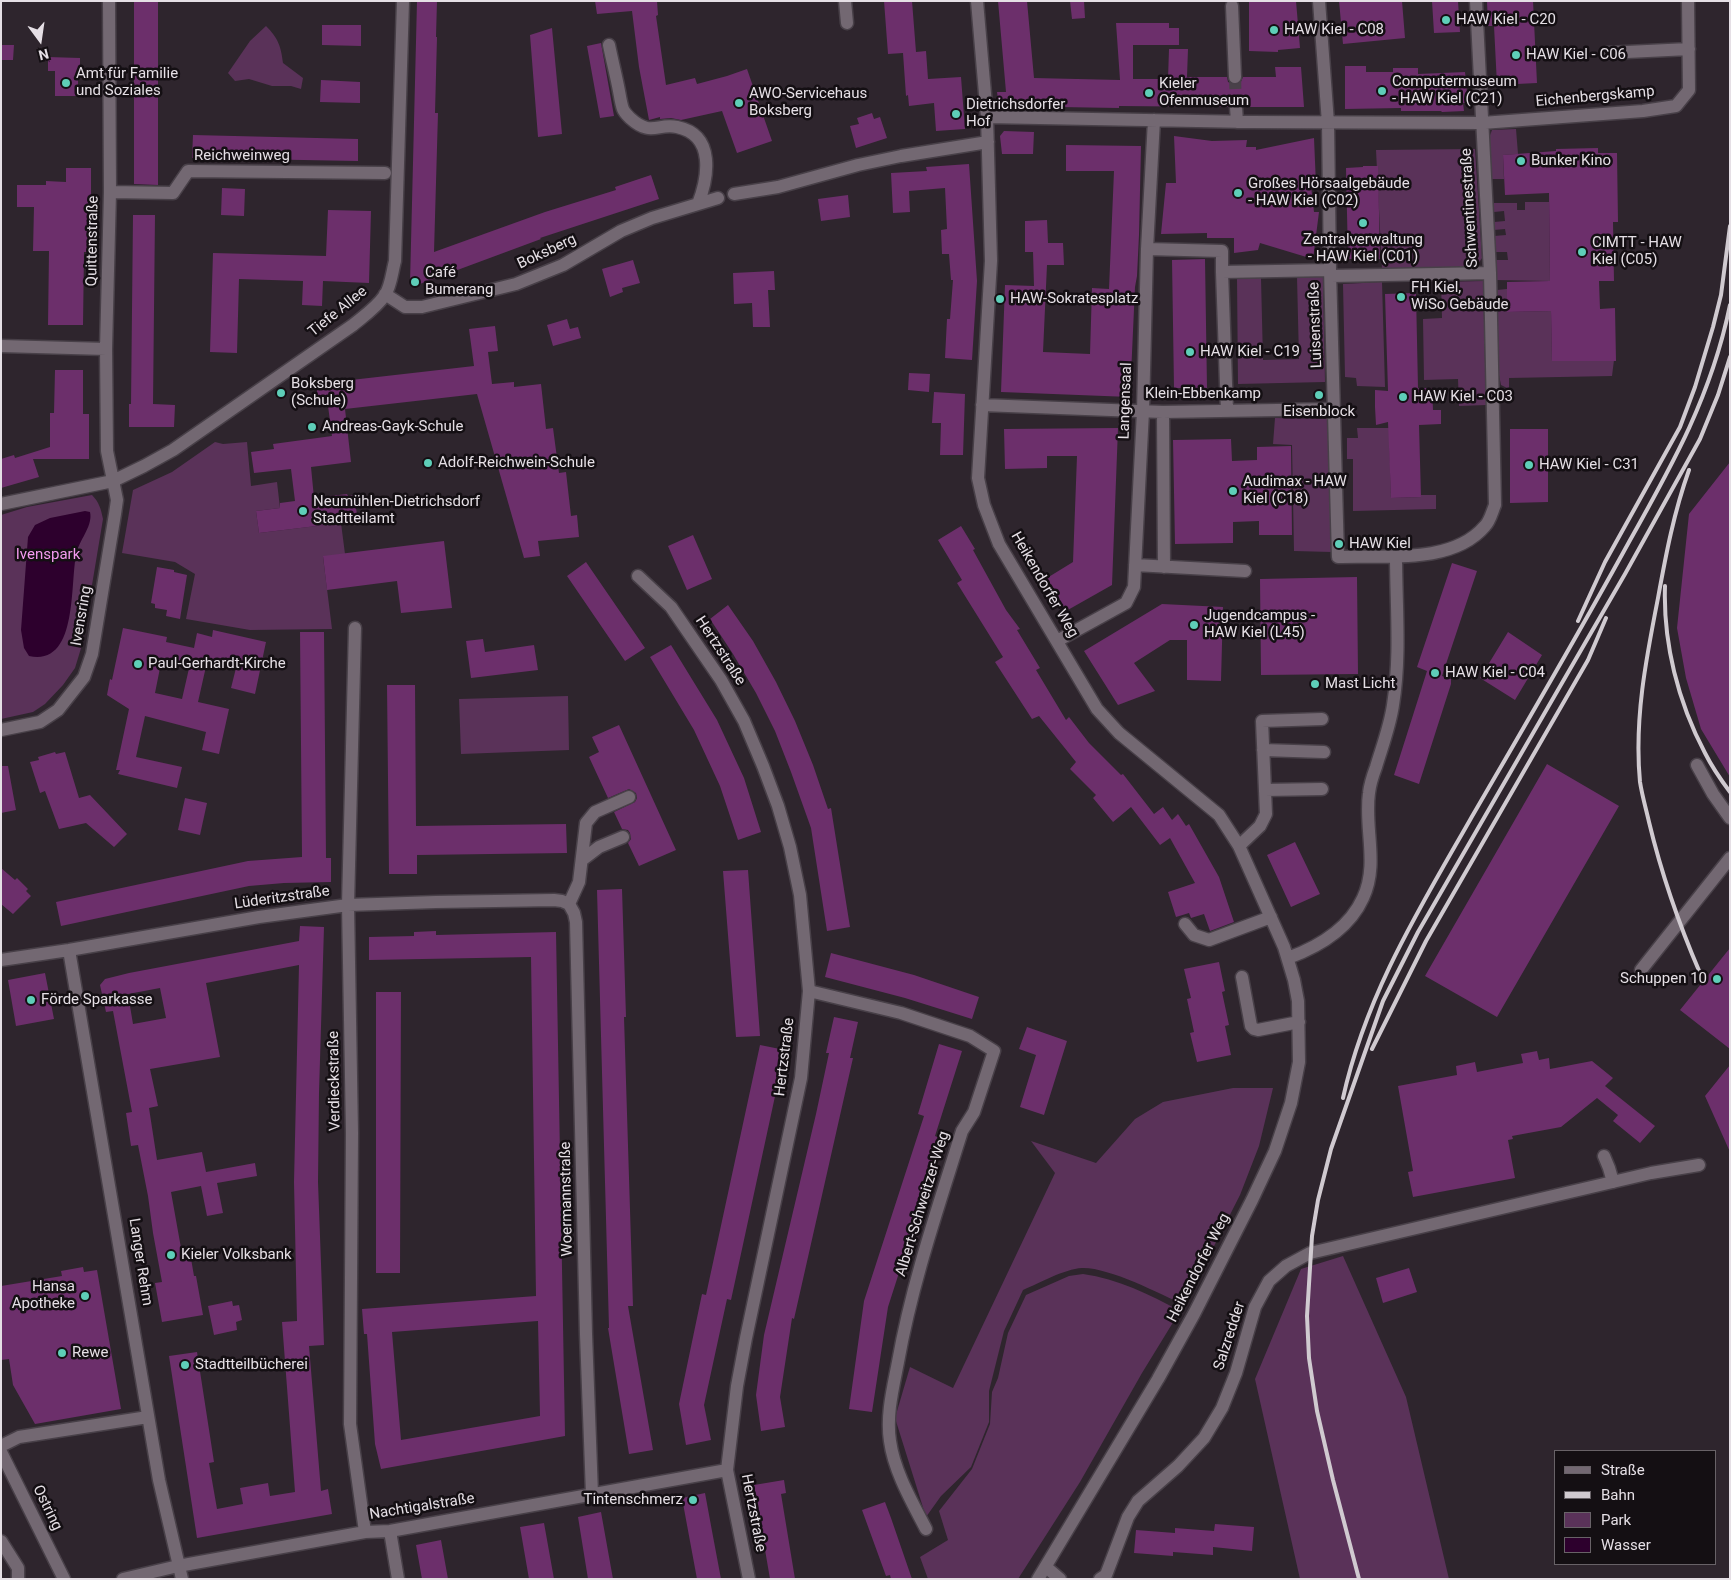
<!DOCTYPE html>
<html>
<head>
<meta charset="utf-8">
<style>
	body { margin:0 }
	#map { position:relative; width:1731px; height:1580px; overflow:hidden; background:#2e252d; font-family:Roboto,sans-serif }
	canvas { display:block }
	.frame { position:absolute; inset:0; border:2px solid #e5dfe5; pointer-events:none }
	.legend { position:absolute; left:1554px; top:1450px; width:162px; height:115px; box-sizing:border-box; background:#140f13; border:1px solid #686267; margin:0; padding:6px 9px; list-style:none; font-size:15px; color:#e5dfe5 }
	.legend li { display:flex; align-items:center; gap:10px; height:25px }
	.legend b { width:25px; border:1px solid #686267 }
	.north { position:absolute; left:15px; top:15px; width:50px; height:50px; -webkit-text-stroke:4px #140f13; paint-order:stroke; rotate:166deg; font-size:14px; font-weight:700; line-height:20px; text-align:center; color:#e5dfe5 }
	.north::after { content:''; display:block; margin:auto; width:18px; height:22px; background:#e5dfe5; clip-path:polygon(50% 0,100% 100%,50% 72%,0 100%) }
</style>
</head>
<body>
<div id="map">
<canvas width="1731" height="1580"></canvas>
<div class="frame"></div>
<ul class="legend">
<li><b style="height:6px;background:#736872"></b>Straße</li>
<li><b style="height:6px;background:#d0cad0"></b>Bahn</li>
<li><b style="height:14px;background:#5a3259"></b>Park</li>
<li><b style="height:14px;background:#2d002d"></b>Wasser</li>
</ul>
<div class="north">N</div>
</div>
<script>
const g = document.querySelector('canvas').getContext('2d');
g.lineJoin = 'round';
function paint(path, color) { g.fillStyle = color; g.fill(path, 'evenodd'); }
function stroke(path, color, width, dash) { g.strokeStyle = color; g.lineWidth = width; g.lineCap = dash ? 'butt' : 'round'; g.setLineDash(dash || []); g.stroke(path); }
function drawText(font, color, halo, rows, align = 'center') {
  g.font = font + ' Roboto,sans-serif'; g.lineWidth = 5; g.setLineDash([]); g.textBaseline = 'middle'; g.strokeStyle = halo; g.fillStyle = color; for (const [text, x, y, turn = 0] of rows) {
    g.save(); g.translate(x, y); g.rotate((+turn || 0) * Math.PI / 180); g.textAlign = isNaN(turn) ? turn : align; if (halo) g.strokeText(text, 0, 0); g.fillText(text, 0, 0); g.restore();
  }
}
paint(new Path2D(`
	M266,26C278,38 281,46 283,63L303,78L301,89L291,86H272L249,79L235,81L228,73L250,41Z
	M1516,129L1518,154L1503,155L1504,179H1491L1489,138L1492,130Z
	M1475,149L1482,258L1478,264L1473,268L1382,269L1376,150Z
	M1525,202H1549L1550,281L1496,280L1495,260H1508L1507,252H1495L1494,236L1506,235L1505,229L1494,230V222L1505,221L1504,211L1494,212V203H1517V210H1525Z
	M1297,277H1323L1325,382L1238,384L1237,278H1261L1263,360L1299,359Z
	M1483,281L1486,405L1459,406L1458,379L1424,380L1423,319L1442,318L1441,282Z
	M1382,282L1385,387L1357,386L1356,378L1345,377L1343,284Z
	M1507,289V312L1551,311L1552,361L1614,360L1612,376L1509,378V389L1501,385L1499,375L1497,290Z
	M1275,418L1328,419L1332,552L1294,551L1292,445L1273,444Z
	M1357,428H1389L1391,498L1421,497V495H1436V509L1353,511V459H1347V438H1358Z
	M215,442L223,444L247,442L251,486L277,482L280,508L256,511L259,533L341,523L345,554L323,557L332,629L250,630L186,619L195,574L175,562L122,553L133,490L172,472Z
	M92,495C99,502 101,509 103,519L82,645L75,668L63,685L45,704L33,712L1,719V515L27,507Z
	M568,696L569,750L461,754L459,699Z
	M1233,1088H1273L1259,1146L1240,1195L1184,1305C1159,1293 1108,1267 1082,1268C1064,1269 1040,1283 1023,1290L1004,1331L989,1391V1422L971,1467L941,1496L926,1517L895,1418L910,1367L953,1388L1055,1173L1031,1141L1096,1163L1135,1119L1163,1102Z
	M1343,1256L1406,1397L1449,1579H1300L1255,1379L1301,1269Z
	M1083,1274C1118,1279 1149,1294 1180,1311L1142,1373L1080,1482L1018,1579H928L920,1557L948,1540L939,1511L972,1469L990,1424L992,1392L998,1378L1008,1333L1026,1295L1069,1276Z`), '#5a3259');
paint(new Path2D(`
	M85,511L90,512C93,525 81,538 77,551C69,579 80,667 29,656L24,648L21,630L28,537L35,525L50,518Z`), '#2d002d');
paint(new Path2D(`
	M134,1H158V185L134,184Z
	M417,1H437L436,37H437L435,113H438L434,252L545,212L616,190L615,187L651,175L659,199L540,238L541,239L417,285L410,283Z
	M595,1H657L658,15L656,16L666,85L695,78L697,84L727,76L747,69L772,141L737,153L722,111L681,120L671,118L660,119V117L649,120L639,67L632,11L597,14Z
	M884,1H912L916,52L926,51L928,79L961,77L965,129L936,131L934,103L909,106L908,95L906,96L903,53L888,54Z
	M998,1H1027L1034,78L1120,80L1116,23H1169V28H1179V45H1133V79H1168L1169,49H1188L1187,77H1227L1228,82L1235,85L1240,84L1243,77H1276L1275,67H1301L1304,107H1244L1242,102L1236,99L1231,101L1228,107L1119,106V108L999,106L997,92H1006Z
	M1070,1H1084L1085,18L1072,19Z
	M1249,1H1296L1300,48L1278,50V52L1249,51Z
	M1339,1H1402L1405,38L1343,44Z
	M1432,1H1458L1460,32L1434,33Z
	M1487,1H1533L1537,83L1497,85L1494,26H1488Z
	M322,25H361V46L322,45Z
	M552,28L562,134L538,137L530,35Z
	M601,43L614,116L600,118L587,46Z
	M1,45H14L13,60H1Z
	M48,57L80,58V70H78V96H55V71H48Z
	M1345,66H1366V72H1393V68H1418V74L1465,72L1468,103H1463L1464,111L1442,112L1441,111H1401V108L1345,109Z
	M321,80L360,82V103L320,102Z
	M872,113L874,119L880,117L887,138L856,148L850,126L859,124L857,118Z
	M1004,131L1034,132L1033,154H1002L1000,136Z
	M193,135L358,139V161L192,158Z
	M1174,136L1212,141L1247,140L1246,147H1256V150L1314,138L1316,185L1311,186L1314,212H1319L1313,259L1260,243L1258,250L1234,253V238H1207V233L1161,234L1166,183H1176Z
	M1066,145L1141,146L1139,235L1137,276L1135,287L1130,397L1001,392L1005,285L1034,286L1033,252H1025V221L1047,220L1048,243H1063L1064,265H1047L1043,352L1090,354L1092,288L1109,289L1114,171H1066Z
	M1598,148V153H1617L1618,222H1613L1614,281H1599L1600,309L1615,308L1616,361H1552L1551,311L1507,312V282L1550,281L1549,193L1505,195L1503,155L1556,151V149Z
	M969,164L977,281L972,360L945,358L947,319H950L953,280H951L949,254H942L941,230L947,229L945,188L909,191L910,212L893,213L891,173L927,171L926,167Z
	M1363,166H1378L1380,259H1348L1346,168L1363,167Z
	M66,168H91V252H84L83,325H48L49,251H33L34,207H17V185H46V181L66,182Z
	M222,188L245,189L244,216L221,215Z
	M848,195L850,217L821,221L818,199Z
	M328,210L371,211L369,283L323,281L322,306L302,305L303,281L239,279L237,353L210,352L213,253L326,256Z
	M133,215H155L153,404L175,405L174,427H129V404H131Z
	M1205,259L1207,388H1174L1172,260Z
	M633,260L640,283L622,288L623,292L610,297L602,269Z
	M774,271L775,290H768L770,327H753L752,303L734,304L733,273Z
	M1416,293L1418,388H1432L1433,410H1441V424L1419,425L1421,497L1391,498L1388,422L1376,425L1375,407V390L1388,391L1385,294Z
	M567,319L570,329L578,327L581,338L553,346L547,325Z
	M495,326L498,351L488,352L492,384L514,382V387L541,384L546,429L553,428L559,473L566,472L571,516L577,515L579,537L538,541L540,556L524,558L477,394L345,409L351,462L311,467L314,498L347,494L348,496L354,495L358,521L259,533L256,511L280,508V503L295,501L291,469L254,473L251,452L274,449L273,444L332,436L328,406L319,407L316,384L474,366L469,329Z
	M55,370H83V414H89V459H33L39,477L1,488V459L14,455L15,458L50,447V413H54Z
	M909,373L930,374L929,392L908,390Z
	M934,392L965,394L963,455H940L941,423H932Z
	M1118,428L1112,585L1066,611L1047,578L1073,562L1077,456H1047V468L1005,469L1004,429Z
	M1510,429H1548V502L1510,503Z
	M1231,439L1232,461L1257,460V447L1291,446L1292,535H1259V521L1233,522V543L1175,544L1173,440Z
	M1730,462V777L1701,729L1686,678L1677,628L1689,514Z
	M961,526L975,549L973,550L1006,610L1020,629L1017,630L1040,668L1036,670L1066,720L1069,717L1089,743L1121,775L1123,774L1154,814L1163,807L1172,820L1178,814L1186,826L1189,824L1219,877L1234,922L1210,931L1204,914L1191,918L1189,913L1176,917L1168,892L1195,883L1170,838L1160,845L1131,807L1113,822L1093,798L1096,795L1070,769L1076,762L1039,716L1032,719L995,662L1003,657L957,583L962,580L938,540Z
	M693,535L712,579L687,590L668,546Z
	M444,541L452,608L401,613L397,581L327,590L323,556Z
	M586,562L645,648L625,661L567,576Z
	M1452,563L1477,571L1442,676L1451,679V684L1419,784L1394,775L1427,671L1417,667Z
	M157,567L174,570V572L187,575L180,619L166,616L167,610L155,608V604L151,603Z
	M1357,577L1358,674L1261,675L1260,579Z
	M1162,604L1223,607L1221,681L1187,680V640H1170L1134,663L1155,691L1118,705L1084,651Z
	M728,605L753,641L776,682L795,721L813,765L828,809L831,808L850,927L827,931L811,828L791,772L775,731L756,693L733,654L710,619Z
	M123,628L167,637L166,642L194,648L197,633L212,637L213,630L266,642L255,694L231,688L236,668L207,662L198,702L229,709L219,754L202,750L206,732L145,716L136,757L182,767L177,788L118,774L120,770H116L129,709L107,695L110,679L112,680ZM162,658L190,664L182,699L155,693Z
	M300,632H324L326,858H331V882L284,883L249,886L61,926L56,902L248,861L302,857Z
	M1508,632L1542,655L1515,700L1480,678Z
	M483,639L485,652L534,645L538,670L471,678L466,641Z
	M671,645L717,720L744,778L761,832L738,840L720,786L694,730L650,657Z
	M387,685H415L416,826L566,824L567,853L417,855V874H389Z
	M619,725L676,850L639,866L628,843L631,839L630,833L628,830L622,829L614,812L635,802L637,798L636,793L629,789L608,798L589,757L599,752L592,737Z
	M55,752L56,754L65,752L79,798L90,795L127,834L114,847L86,823L59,829L45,791L40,793L30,762L39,760L38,757Z
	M1547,764L1619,806L1497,1017L1425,976Z
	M1,766H8L16,810L1,813Z
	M185,798L207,803L200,835L178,830Z
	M1295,842L1320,894L1291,907L1267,855Z
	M1,868L15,880L17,878L28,889L26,891L31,896L13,914L1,904Z
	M748,870L760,1036L736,1037L723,871Z
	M622,889L626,1017H624L633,1306H628L653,1450L629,1454L608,1328H609L597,890Z
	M300,926L324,927L319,1093L318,1182L324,1345L309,1346L321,1491L328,1489L332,1514L197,1538L169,1356L197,1352L214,1462L209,1463L217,1509L243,1504L240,1488L268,1483L270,1496L295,1492L282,1322L297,1321L294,1182L299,965L206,983L220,1057L150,1069L158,1106L149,1108L157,1160L202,1152L206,1172L255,1163L257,1176L217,1183L223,1213L207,1216L201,1186L171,1192L181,1248L189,1247L194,1276H196L203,1315L162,1322L155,1283L162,1282L153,1233L148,1196L138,1145L131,1146L126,1113L132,1112L113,1011L106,1012L100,985L105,979L129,973L299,941ZM160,988L166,1018L133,1024L128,994Z
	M436,931V935L556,932L565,1436L381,1469L375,1444L367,1334H364L362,1309L536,1296L531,957L369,960V937L414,936V932ZM538,1321L540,1416L401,1440L392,1332Z
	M1730,948V1049L1680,1010Z
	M831,953L914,975L979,997L972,1019L905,998L825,977Z
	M1219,962L1225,991L1222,992L1229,1025L1225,1026L1231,1055L1197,1062L1190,1033L1194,1032L1187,999L1191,998L1184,969Z
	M45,973L54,1019L16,1026L8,980Z
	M376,992H401L400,1273H376Z
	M834,1017L858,1022L850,1058H853L794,1319L792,1318L780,1397L785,1427L761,1431L756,1395L764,1335L816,1114L829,1053H826Z
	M1027,1027L1067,1041L1044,1115L1020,1107L1036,1055L1019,1049Z
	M939,1044L962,1051L935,1136L942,1139L888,1307L872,1412L849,1409L864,1301L924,1116L918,1114Z
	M760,1045L785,1050L731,1300L727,1299L704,1405L711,1440L686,1445L679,1404L702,1294L706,1295Z
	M1537,1051L1539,1060L1549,1058L1550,1069L1592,1061L1613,1078L1605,1086L1655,1126L1640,1143L1613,1121L1618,1115L1597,1098L1561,1127L1512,1136L1513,1139L1508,1140L1515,1178L1413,1197L1408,1172L1413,1171L1398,1086L1457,1075L1456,1066L1475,1062L1477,1072L1523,1063L1521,1054Z
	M1730,1065V1152L1705,1096Z
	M83,1267L84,1272L97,1270L121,1409L35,1424L13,1385L9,1359L1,1360V1286L62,1276L61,1271Z
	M1409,1268L1417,1292L1383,1303L1376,1278Z
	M232,1301L233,1306L239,1305L242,1320L236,1322L237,1330L214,1335L208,1306Z
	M784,1480L786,1493L781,1494L795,1579H770L754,1485Z
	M705,1493L712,1531L721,1579H697L682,1498Z
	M885,1502L891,1518L912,1579H891L890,1575L886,1576L862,1510Z
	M601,1512L613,1579H588L578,1517Z
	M544,1523L554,1579H529L520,1527Z
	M1215,1524L1254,1527L1252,1551L1213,1547V1555L1173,1552V1556L1134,1553L1136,1530L1175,1533V1528L1214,1531Z
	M441,1540L448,1579H422L416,1545Z`), '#6c2f6b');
stroke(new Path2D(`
	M1235,77L1236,107`), '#494149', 12, [12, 6]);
const minor = new Path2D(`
	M845,1L847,23
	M977,1L987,117L991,261L978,478L984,505L999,544L1097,709L1119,733L1219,815L1239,846L1284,947L1294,980L1298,1001L1299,1062L1291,1103L1275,1151L1252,1200L1194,1314L1158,1379L1038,1579
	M1319,1L1328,123L1330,270L1338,557C1384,555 1452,565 1485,526C1490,521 1492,512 1495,505L1490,273L1476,1
	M1232,6L1235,77
	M609,45C612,60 616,75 619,91C620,96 621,104 623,109C624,112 628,116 630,118C651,137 657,123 677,127C716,135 708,178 698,204
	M1606,53L1689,49
	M1236,107L1237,122
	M987,117L1250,122L1482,123L1643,111L1676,106L1689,90L1688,1
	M110,192L173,193L188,171L385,173
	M734,194L778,187L858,165L901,156L988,142
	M1147,249L1222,251V272L1330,270
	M1222,272L1227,411
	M1331,276L1490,273
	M385,294L405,307H422L516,284L563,265L621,231L652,218L718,198
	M1,346L106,349
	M982,405L1163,412L1334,409
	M1163,412L1164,567
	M1,504L113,481L144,466L173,450L353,325C364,316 377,307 385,295C391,286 392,272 395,261L403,1
	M1135,565L1245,571
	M638,576L671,607L721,680L744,721L763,766L778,806L790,847L800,895L809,991L801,1078L746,1338L737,1386L727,1470L749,1579
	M355,628L348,905L352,1133L350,1424L365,1532
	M1057,641L1126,603L1134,587L1143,411L1147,249L1154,120
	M1,730L40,722L58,710L84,677L92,654L115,514L117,500L107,451L106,349L110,192L109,1
	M1263,750L1324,752
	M1697,765L1713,794L1730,818
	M1265,790L1322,789
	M1239,846L1260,826L1266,814L1262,721L1322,719
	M582,860L599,847L623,837
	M569,904L574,913L576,922L586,1334L592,1494
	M569,904L579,882L586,823L595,812L629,797
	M1185,924L1194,935L1209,940L1271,917
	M69,950L159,1480L182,1579
	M1288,958C1318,947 1349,929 1363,898C1379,864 1364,828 1369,793C1370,784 1373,775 1376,767C1382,747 1390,726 1393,705C1401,656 1396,605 1396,556
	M1,960L69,950L259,917L348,905L436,902L554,900L562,901L569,904
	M1641,970L1730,858
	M1242,977L1251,1026L1254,1029L1258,1030L1299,1022
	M809,991L901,1013L970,1036L994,1051L974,1112L962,1131C938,1208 912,1283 898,1362C893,1388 886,1415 890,1441C894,1471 912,1502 926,1529
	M1604,1156L1609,1168L1613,1182
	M1,1446L19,1437L148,1417
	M1,1452L64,1579
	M390,1531L398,1579
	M1,1541L18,1568V1579
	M1046,1567L1060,1579
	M123,1579L178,1566L365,1532L390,1531L727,1470
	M1100,1579L1106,1575L1128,1517L1138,1501L1178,1466L1204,1438L1222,1408L1236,1373L1255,1307L1269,1281L1286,1266L1310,1253L1651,1173L1699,1165`);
stroke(minor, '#484048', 15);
stroke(minor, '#736872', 12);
stroke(new Path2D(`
	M1689,470C1674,512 1666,554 1658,598C1646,659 1634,720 1640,782C1642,795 1646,809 1649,822C1662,876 1678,922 1700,973
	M1665,586C1663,643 1678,702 1705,753C1712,767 1721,780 1730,792
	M1578,621L1605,562L1680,427L1695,387L1713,327L1721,295L1730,226
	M1372,1049L1426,941L1588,660L1606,618
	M1343,1098C1366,995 1418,911 1470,820C1524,727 1578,635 1629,542C1673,464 1712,394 1730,305
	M1359,1579L1333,1480L1317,1411L1309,1358L1307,1316L1312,1236L1318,1200L1331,1149L1383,1001L1418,932L1625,574L1700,439L1718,395L1730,357`), '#d0cad0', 4);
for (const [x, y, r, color] of [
	[1446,20,5,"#5eceb8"],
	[1274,30,5,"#5eceb8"],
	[1516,55,5,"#5eceb8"],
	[66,83,5,"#5eceb8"],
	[1382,91,5,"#5eceb8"],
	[1149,93,5,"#5eceb8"],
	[739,103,5,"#5eceb8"],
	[956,114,5,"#5eceb8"],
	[1521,161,5,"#5eceb8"],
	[1238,193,5,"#5eceb8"],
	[1363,223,5,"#5eceb8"],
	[1582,252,5,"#5eceb8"],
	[415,282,5,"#5eceb8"],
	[1401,297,5,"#5eceb8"],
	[1000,299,5,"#5eceb8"],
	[1190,352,5,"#5eceb8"],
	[281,393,5,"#5eceb8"],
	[1319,395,5,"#5eceb8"],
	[1403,397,5,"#5eceb8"],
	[312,427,5,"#5eceb8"],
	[428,463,5,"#5eceb8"],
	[1529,465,5,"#5eceb8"],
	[1233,491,5,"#5eceb8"],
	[303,511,5,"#5eceb8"],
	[1339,544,5,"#5eceb8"],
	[1194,625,5,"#5eceb8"],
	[138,664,5,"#5eceb8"],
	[1435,673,5,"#5eceb8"],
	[1315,684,5,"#5eceb8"],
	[1717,979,5,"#5eceb8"],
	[31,1000,5,"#5eceb8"],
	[171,1255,5,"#5eceb8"],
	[85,1296,5,"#5eceb8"],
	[62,1353,5,"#5eceb8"],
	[185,1365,5,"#5eceb8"],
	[693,1500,5,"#5eceb8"]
]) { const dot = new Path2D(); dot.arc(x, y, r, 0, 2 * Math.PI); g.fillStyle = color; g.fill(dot); stroke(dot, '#140f13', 2); }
drawText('15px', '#e5dfe5', '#140f13', [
	["HAW Kiel - C20",1456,20],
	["HAW Kiel - C08",1284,30],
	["HAW Kiel - C06",1526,55],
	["Amt für Familie",76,74],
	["und Soziales",76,91],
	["Computermuseum",1392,82],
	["- HAW Kiel (C21)",1392,99],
	["Kieler",1159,84],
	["Ofenmuseum",1159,101],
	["AWO-Servicehaus",749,94],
	["Boksberg",749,111],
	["Dietrichsdorfer",966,105],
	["Hof",966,122],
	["Bunker Kino",1531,161],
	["Großes Hörsaalgebäude",1248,184],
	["- HAW Kiel (C02)",1248,201],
	["Zentralverwaltung",1363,240,"center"],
	["- HAW Kiel (C01)",1363,257,"center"],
	["CIMTT - HAW",1592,243],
	["Kiel (C05)",1592,260],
	["Café",425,273],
	["Bumerang",425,290],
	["FH Kiel,",1411,288],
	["WiSo Gebäude",1411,305],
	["HAW-Sokratesplatz",1010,299],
	["HAW Kiel - C19",1200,352],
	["Boksberg",291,384],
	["(Schule)",291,401],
	["HAW Kiel - C03",1413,397],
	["Eisenblock",1319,412,"center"],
	["Andreas-Gayk-Schule",322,427],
	["Adolf-Reichwein-Schule",438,463],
	["HAW Kiel - C31",1539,465],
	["Audimax - HAW",1243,482],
	["Kiel (C18)",1243,499],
	["Neumühlen-Dietrichsdorf",313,502],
	["Stadtteilamt",313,519],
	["HAW Kiel",1349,544],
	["Jugendcampus -",1204,616],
	["HAW Kiel (L45)",1204,633],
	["Paul-Gerhardt-Kirche",148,664],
	["HAW Kiel - C04",1445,673],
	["Mast Licht",1325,684],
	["Schuppen 10",1707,979,"right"],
	["Förde Sparkasse",41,1000],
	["Kieler Volksbank",181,1255],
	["Hansa",75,1287,"right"],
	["Apotheke",75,1304,"right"],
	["Rewe",72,1353],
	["Stadtteilbücherei",195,1365],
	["Tintenschmerz",683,1500,"right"]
], 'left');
drawText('15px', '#e5dfe5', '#140f13', [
	["Eichenbergskamp",1595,97,-5],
	["Reichweinweg",242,156],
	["Schwentinestraße",1470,208,-93],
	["Quittenstraße",93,241,-89],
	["Boksberg",547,252,-25],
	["Tiefe Allee",338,312,-39],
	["Luisenstraße",1316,325,-92],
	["Klein-Ebbenkamp",1203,394],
	["Langensaal",1126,401,-88],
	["Heikendorfer Weg",1044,585,60],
	["Ivensring",82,616,-80],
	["Hertzstraße",720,651,57],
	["Lüderitzstraße",282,898,-8],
	["Hertzstraße",785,1057,-83],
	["Verdieckstraße",335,1081,-91],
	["Woermannstraße",567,1199,-91],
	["Albert-Schweitzer-Weg",923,1204,-73],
	["Langer Rehm",140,1262,81],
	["Heikendorfer Weg",1199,1268,-63],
	["Salzredder",1230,1336,-72],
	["Nachtigalstraße",422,1507,-9],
	["Ostring",47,1508,64],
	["Hertzstraße",753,1513,79]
]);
drawText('15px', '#f39bf0', '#140f13', [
	["Ivenspark",48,555]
]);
</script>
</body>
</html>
